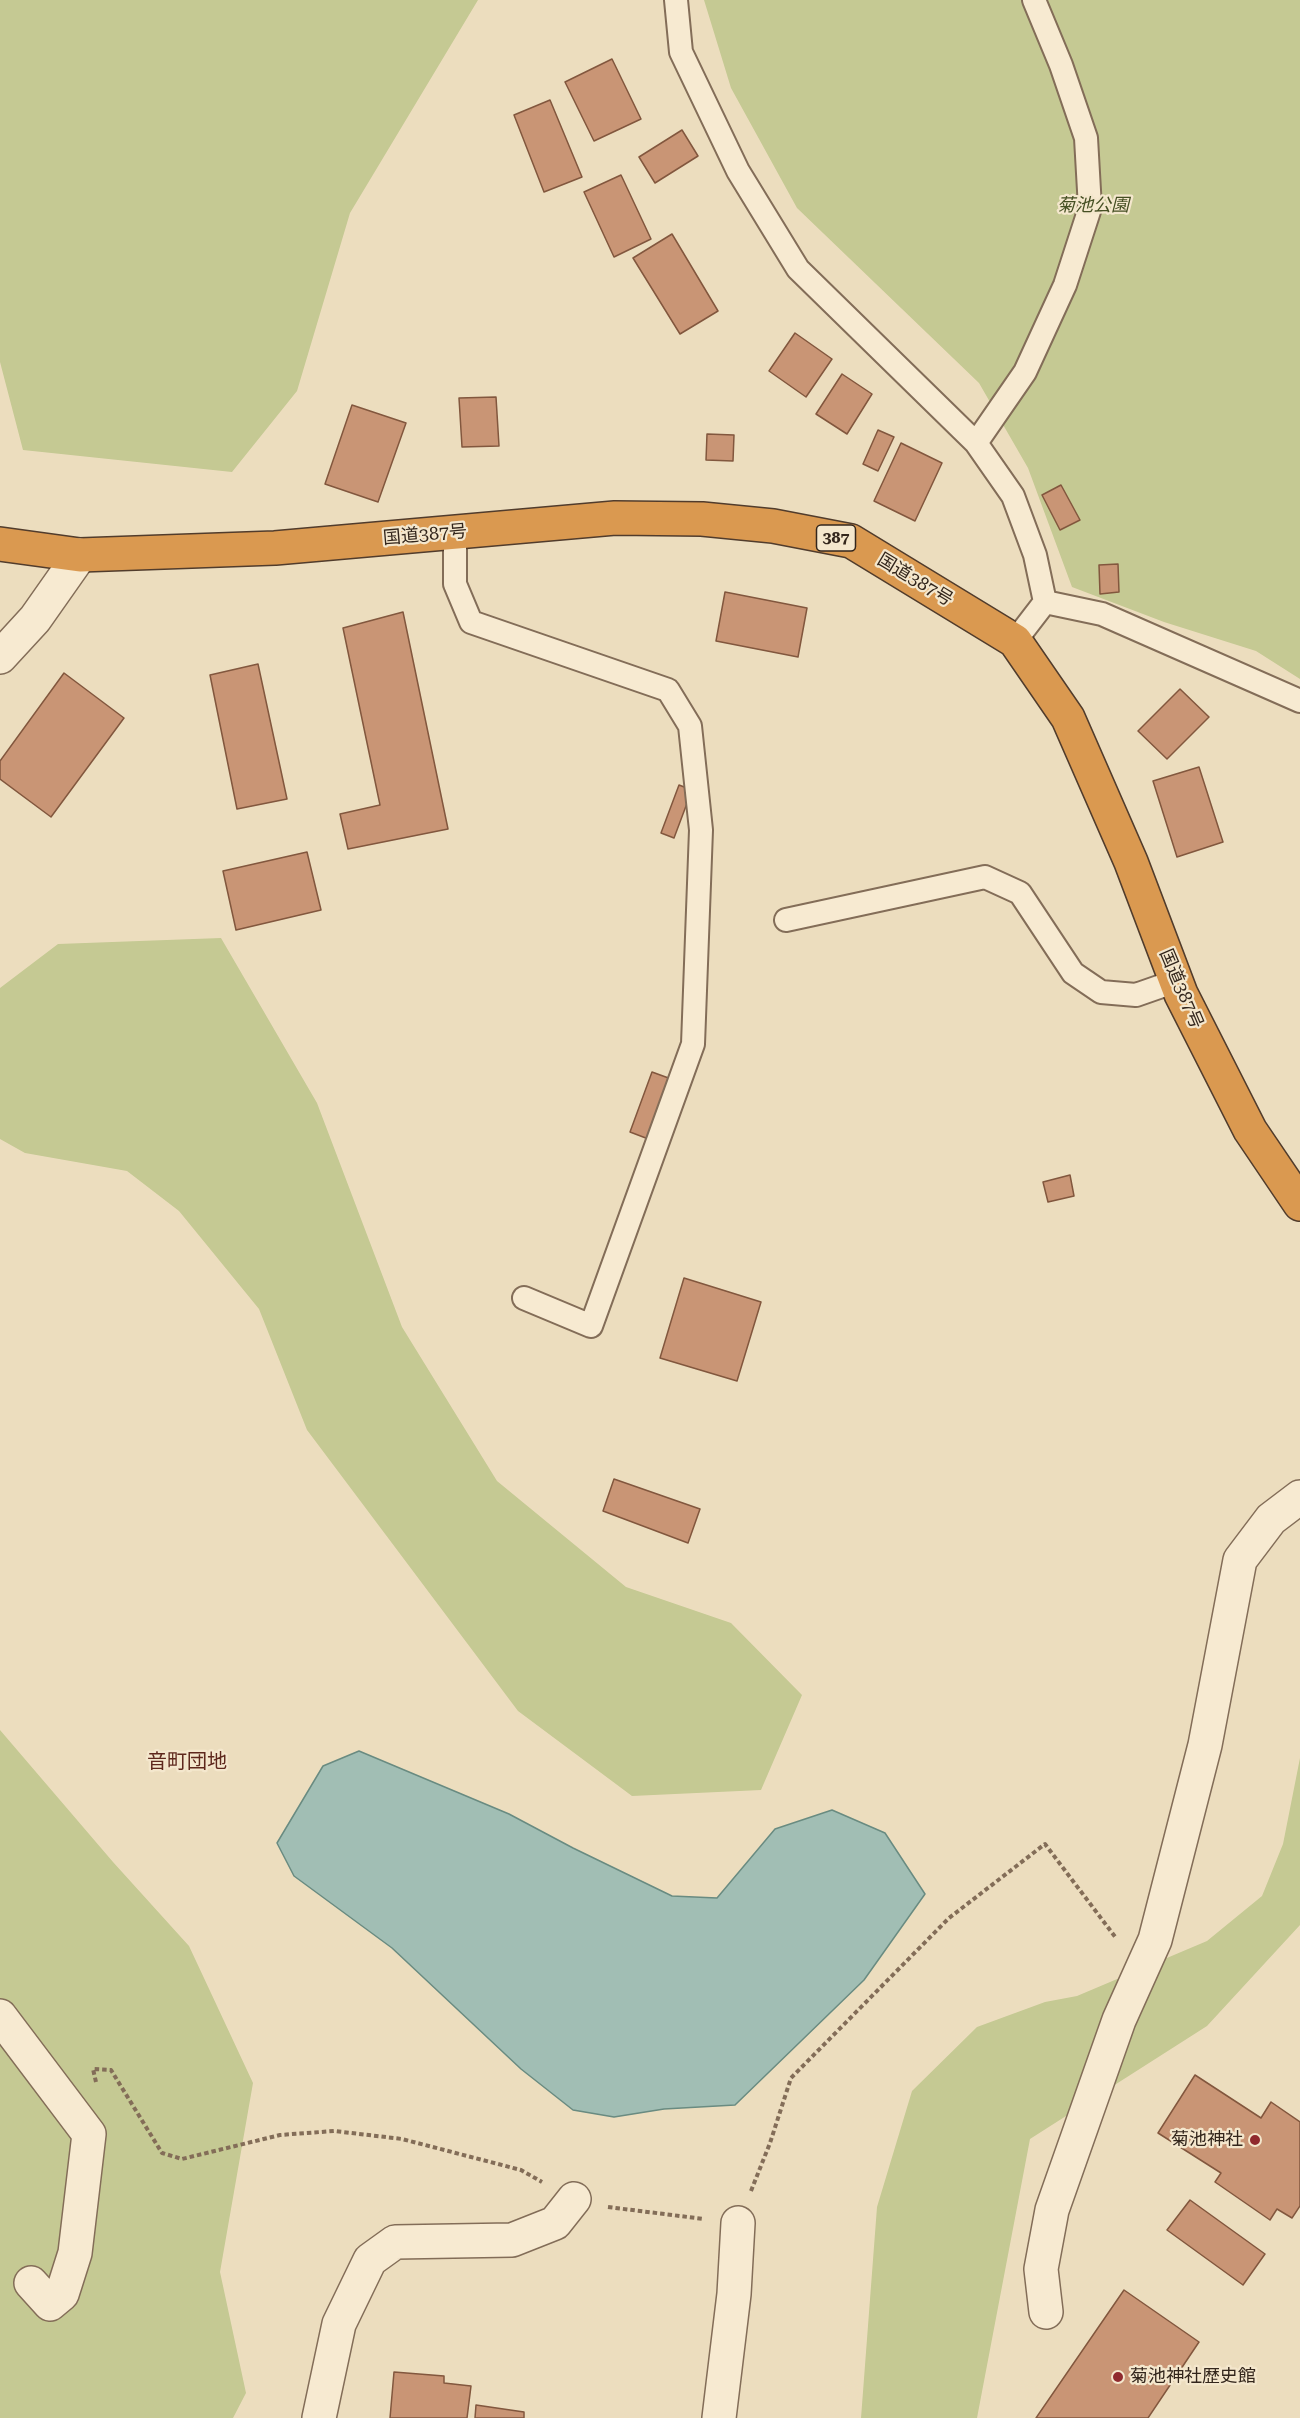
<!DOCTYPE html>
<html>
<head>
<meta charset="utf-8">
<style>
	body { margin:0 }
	canvas { display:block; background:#ecddbe }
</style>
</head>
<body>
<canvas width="1300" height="2418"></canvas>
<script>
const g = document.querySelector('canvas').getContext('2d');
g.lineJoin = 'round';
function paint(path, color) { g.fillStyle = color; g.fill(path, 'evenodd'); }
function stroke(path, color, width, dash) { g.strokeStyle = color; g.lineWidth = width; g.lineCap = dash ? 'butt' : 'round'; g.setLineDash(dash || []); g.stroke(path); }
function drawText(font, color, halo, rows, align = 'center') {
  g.font = font + ' "Roboto Serif","Noto Sans JP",serif'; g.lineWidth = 4.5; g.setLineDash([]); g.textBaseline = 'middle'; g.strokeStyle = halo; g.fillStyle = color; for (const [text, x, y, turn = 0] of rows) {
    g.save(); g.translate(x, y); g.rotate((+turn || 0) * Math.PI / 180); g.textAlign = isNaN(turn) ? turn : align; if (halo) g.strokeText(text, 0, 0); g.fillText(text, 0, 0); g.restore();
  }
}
paint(new Path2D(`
	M0,0H478L350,213L297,391L232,472L23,450L0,362Z
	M704,0H1300V679L1256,651L1164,622L1072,587L1028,468L979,383L797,208L731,88Z
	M221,938L317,1103L402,1327L497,1481L626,1587L731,1623L802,1695L761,1790L632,1796L518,1711L307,1430L259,1309L179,1211L127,1171L25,1153L0,1139V988L58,944Z
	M0,1730L113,1862L189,1946L253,2083L220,2272L246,2393L233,2418H0Z
	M1300,1758V1925L1207,2026L1030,2139L977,2418H861L877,2207L912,2091L977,2027L1045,2002L1077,1996L1207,1941L1262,1896L1283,1844Z`), '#c5c993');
const water = new Path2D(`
	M359,1751L509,1814L573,1848L672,1896L717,1898L775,1829L832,1810L885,1833L925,1894L864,1980L735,2105L664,2109L614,2117L573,2110L521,2069L392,1948L294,1876L277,1843L323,1766Z`);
paint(water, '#a1beb4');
stroke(water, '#698b81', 1.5);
const building = new Path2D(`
	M612,59L641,119L594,141L565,82Z
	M550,100L582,177L544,192L514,115Z
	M682,130L698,156L655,183L639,157Z
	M621,175L651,239L614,257L584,192Z
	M672,234L718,311L680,334L633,258Z
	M795,333L832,359L806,397L769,371Z
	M842,374L872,394L847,434L816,414Z
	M496,397L499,446L462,447L459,398Z
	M352,405L406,423L378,502L325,484Z
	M878,430L894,437L878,471L863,464Z
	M707,434L734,435L733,461L706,460Z
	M901,443L942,463L915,521L874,501Z
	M1061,485L1080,520L1060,530L1042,495Z
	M1118,564L1119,592L1100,594L1099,565Z
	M725,592L807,608L798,657L716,641Z
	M403,612L448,829L348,849L340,814L380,805L343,628Z
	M258,664L287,799L237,809L210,675Z
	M64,673L124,718L51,817L0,779V761Z
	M1180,689L1209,717L1167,759L1138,731Z
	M1199,767L1223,842L1177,857L1153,781Z
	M679,785L692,790L674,838L661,833Z
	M307,852L321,910L236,930L223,871Z
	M652,1072L674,1080L651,1140L630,1132Z
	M1070,1175L1074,1196L1048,1202L1043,1182Z
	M684,1278L761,1302L737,1381L660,1358Z
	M614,1479L700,1509L688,1543L603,1511Z
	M1195,2075L1261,2118L1271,2102L1300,2122V2206L1292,2218L1277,2209L1270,2220L1215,2182L1221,2173L1158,2133Z
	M1190,2200L1265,2254L1243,2285L1167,2230Z
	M1124,2290L1199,2342L1148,2418H1036Z
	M394,2372L444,2376V2383L471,2386L467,2418H390Z
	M476,2405L524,2412V2418H475Z`);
paint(building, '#c99575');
stroke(building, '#82573e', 1.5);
const lane = new Path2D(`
	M676,0L681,52L738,171L798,269L976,443L1013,496L1035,555L1045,602L1015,641
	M976,443L1025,372L1065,285L1090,208L1086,138L1061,65L1034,0
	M455,532V584L471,622L668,690L690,726L701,830L693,1044L591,1326L524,1298
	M1045,602L1102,614L1300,701
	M786,920L985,877L1020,893L1073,973L1101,992L1136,995L1176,981`);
const street = new Path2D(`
	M0,657L35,619L80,555
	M0,2016L89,2134L75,2253L62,2294L50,2304L31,2283
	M1046,2312L1041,2269L1052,2210L1119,2020L1155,1940L1205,1745L1240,1560L1271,1519L1300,1497
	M319,2418L339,2324L370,2260L395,2242L512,2240L555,2223L574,2199
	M719,2418L734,2294L738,2223`);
const highway = new Path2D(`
	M0,544L80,555L275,548L615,518L702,519L773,526L851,541L1015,641L1068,718L1131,862L1181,994L1250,1130L1300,1204`);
stroke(lane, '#836d58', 26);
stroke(street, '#836d58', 36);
stroke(highway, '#513c2c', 36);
stroke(new Path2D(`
	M96,2082L93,2069L111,2070L162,2153L182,2159L280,2135L334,2131L402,2139L521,2170L542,2182
	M751,2191L770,2143L791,2078L949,1918L1045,1844L1116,1938
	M608,2207L704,2219`), '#836d58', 4, [4.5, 3]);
stroke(lane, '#f7ead1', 22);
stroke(street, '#f7ead1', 33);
stroke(highway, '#da9950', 33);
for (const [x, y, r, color] of [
	[1255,2140,6,"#902a2e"],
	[1118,2377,6,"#902a2e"]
]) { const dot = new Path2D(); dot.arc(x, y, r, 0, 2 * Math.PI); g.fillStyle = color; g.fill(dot); stroke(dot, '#f4e7cd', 2); }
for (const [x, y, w] of [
	[836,538,39]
]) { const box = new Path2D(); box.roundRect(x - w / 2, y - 13, w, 26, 4.5); g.fillStyle = '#f4e7cd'; g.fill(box); stroke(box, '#33261c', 1.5); }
drawText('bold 16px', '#33261c', null, [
	["387",836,538]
]);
drawText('italic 18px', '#454f23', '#f4e7cd', [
	["菊池公園",1093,206]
]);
drawText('18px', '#33261c', '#f4e7cd', [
	["国道387号",425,535,-5],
	["国道387号",915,580,31],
	["国道387号",1181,989,67]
]);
drawText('18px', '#33261c', '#f4e7cd', [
	["菊池神社",1243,2140],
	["菊池神社歴史館",1130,2377,"left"]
], 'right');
drawText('20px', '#5e281d', '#f4e7cd', [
	["音町団地",187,1762]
]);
</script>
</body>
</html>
